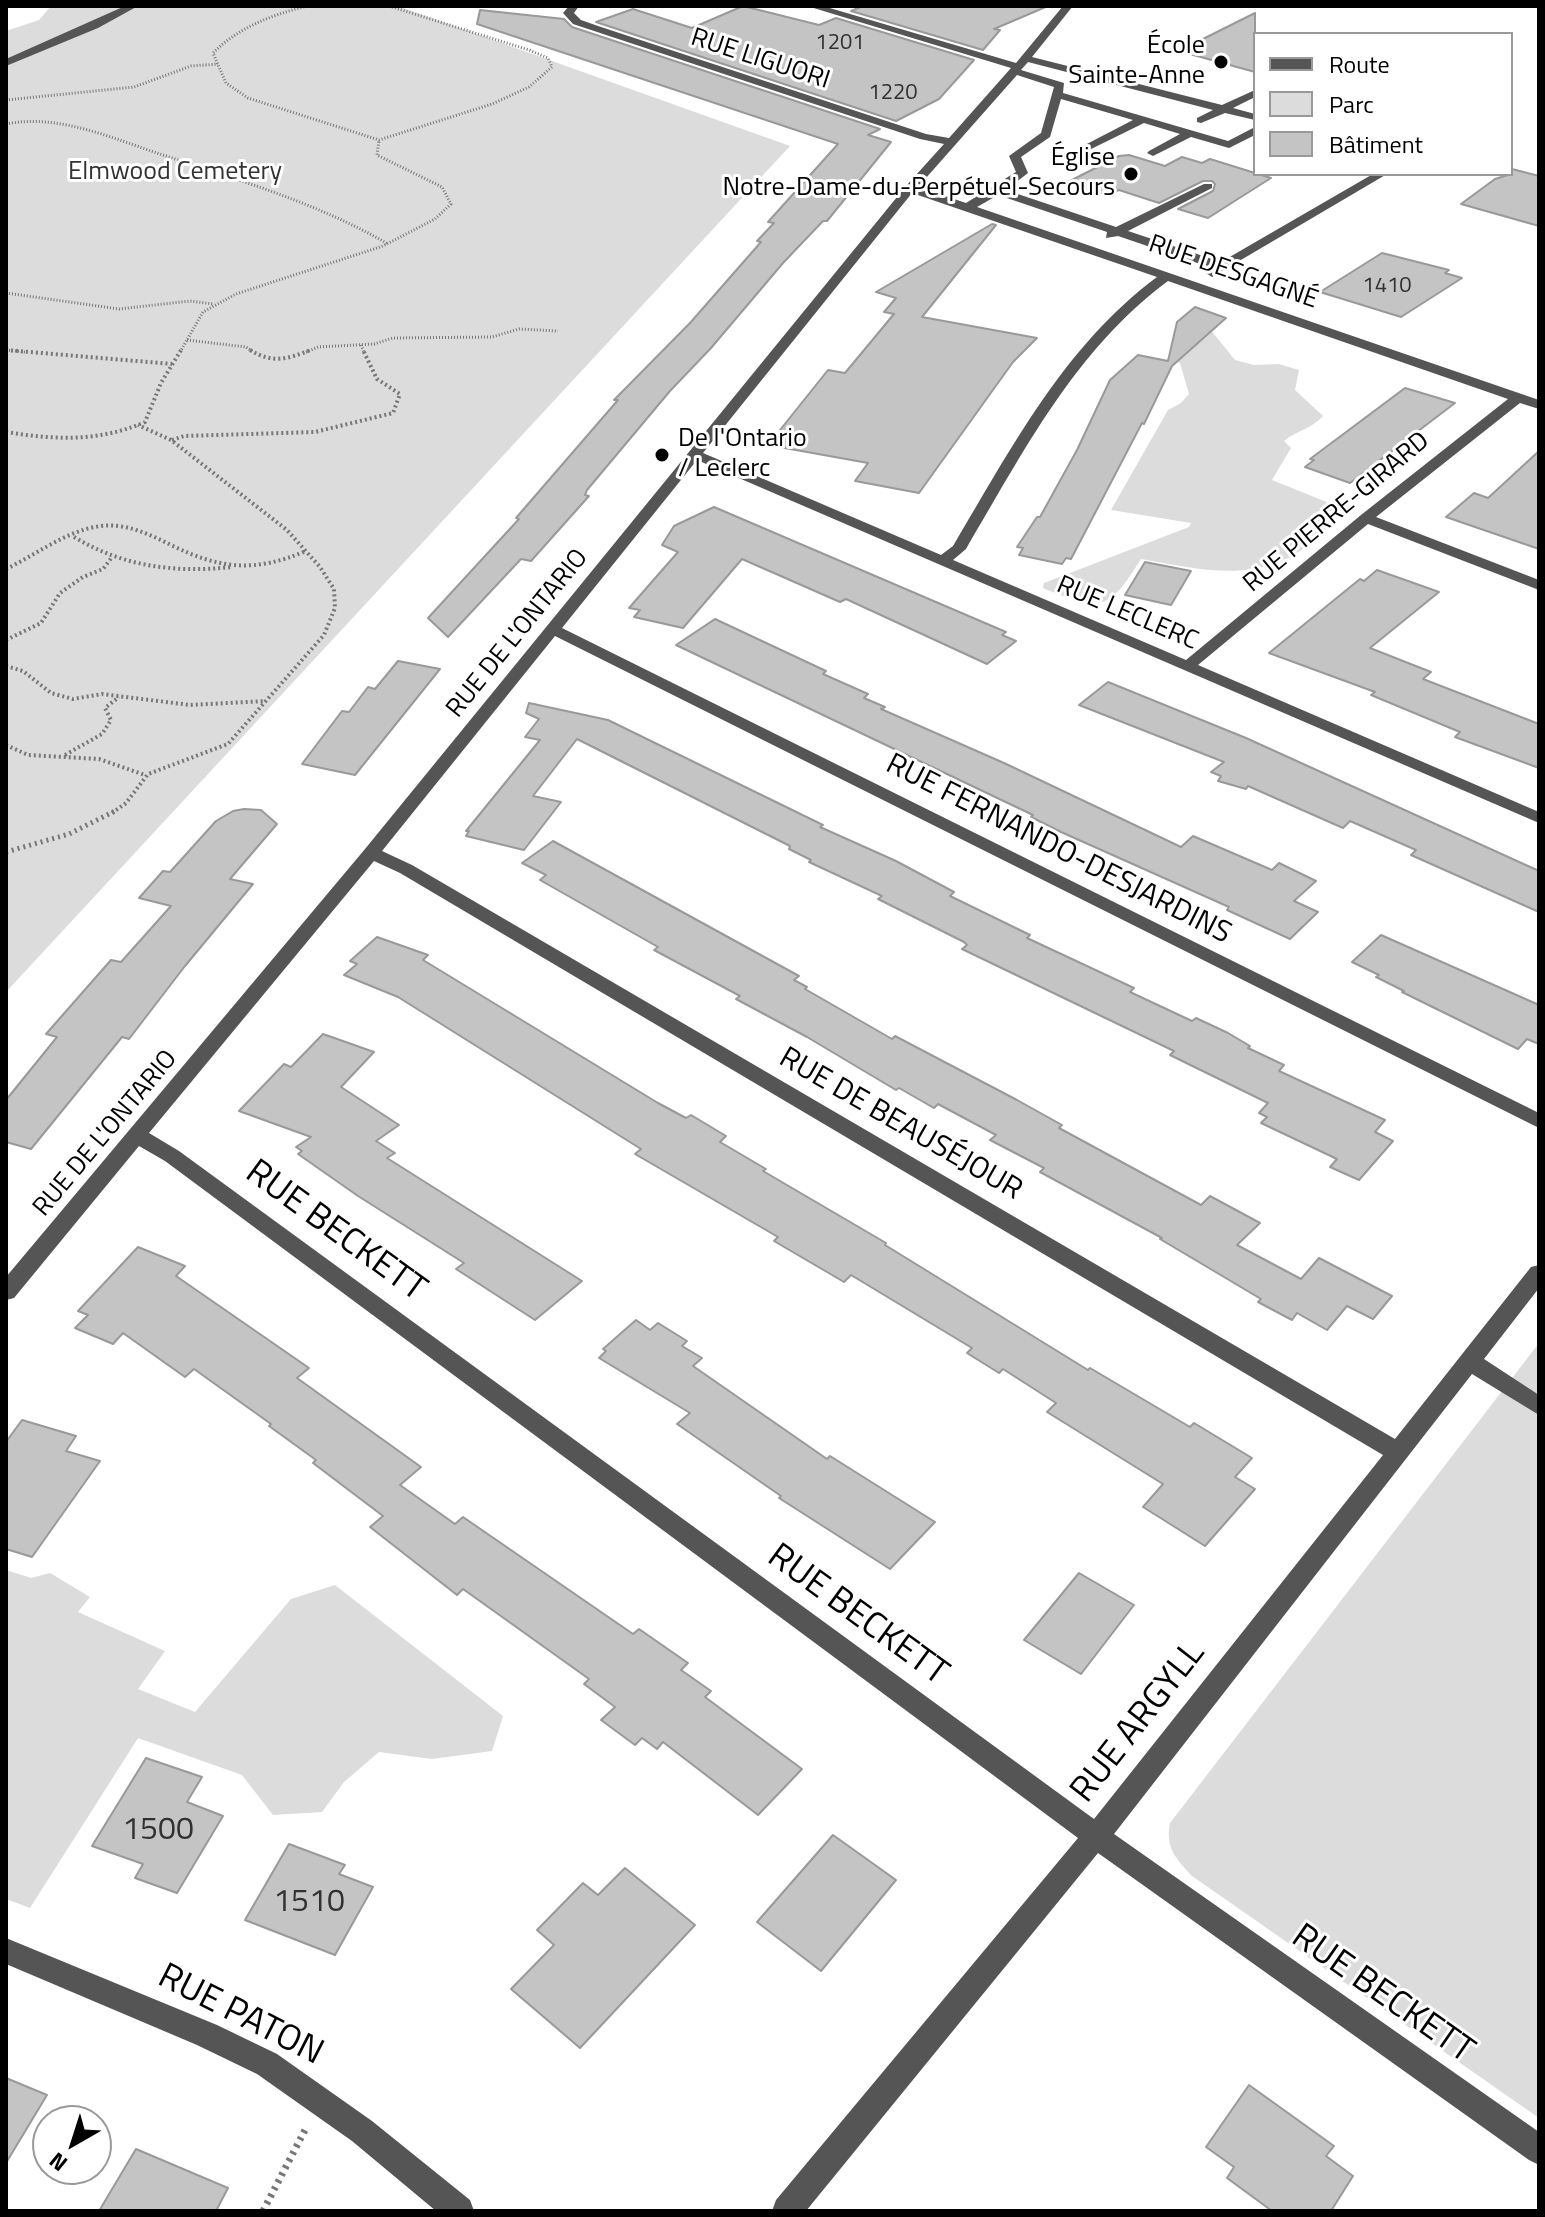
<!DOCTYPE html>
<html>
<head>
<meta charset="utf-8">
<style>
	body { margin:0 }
	#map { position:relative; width:1545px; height:2217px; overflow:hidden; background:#fff; font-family:"Titillium Web",sans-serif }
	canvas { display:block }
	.frame { position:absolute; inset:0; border:8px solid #000; pointer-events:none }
	.legend { position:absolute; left:1253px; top:32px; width:260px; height:144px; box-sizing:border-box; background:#fff; border:2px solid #999; margin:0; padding:10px 14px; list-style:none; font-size:24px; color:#000 }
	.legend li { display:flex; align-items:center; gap:16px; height:40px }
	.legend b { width:40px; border:2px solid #999 }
	.north { position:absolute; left:32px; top:2105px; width:80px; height:80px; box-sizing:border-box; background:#fff; border:2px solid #999; border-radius:50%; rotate:219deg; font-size:22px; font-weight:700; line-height:32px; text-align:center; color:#000 }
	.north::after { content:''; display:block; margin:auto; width:28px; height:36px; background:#000; clip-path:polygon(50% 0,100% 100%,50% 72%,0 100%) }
</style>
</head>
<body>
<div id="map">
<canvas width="1545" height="2217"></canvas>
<div class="frame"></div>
<ul class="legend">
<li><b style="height:10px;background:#555"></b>Route</li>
<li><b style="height:22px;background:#dcdcdc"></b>Parc</li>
<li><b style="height:22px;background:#c4c4c4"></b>Bâtiment</li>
</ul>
<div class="north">N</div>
</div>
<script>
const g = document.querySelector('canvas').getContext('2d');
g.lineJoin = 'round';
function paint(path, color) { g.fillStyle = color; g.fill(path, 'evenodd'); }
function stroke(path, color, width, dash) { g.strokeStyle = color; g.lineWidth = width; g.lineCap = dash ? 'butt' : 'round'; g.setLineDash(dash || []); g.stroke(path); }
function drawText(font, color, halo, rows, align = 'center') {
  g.font = font + ' "Titillium Web",sans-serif'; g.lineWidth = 6; g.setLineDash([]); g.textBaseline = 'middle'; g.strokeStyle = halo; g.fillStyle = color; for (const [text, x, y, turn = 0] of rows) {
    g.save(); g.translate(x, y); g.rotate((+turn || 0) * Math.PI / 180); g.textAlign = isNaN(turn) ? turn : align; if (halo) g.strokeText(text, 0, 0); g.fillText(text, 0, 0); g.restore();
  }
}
paint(new Path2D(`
	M51,6H398L790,146L6,992V31L39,20Z
	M1209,328L1235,360L1254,365L1279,364L1299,370L1295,390L1323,416C1310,430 1297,430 1284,441L1291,448L1272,480L1339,507C1333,526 1323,532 1308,545C1259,585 1199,569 1141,559C1108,612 1101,612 1043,588L1044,583L1189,527L1191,523L1111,510L1168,410L1181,403L1189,394L1180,363L1173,360Z
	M1539,1343V2118L1192,1876C1176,1859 1165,1847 1170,1823Z
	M6,1570L31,1578L50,1573L90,1597L78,1612L165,1651L138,1689L195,1712L291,1599L335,1585L503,1716L492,1751L432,1759L379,1752L344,1782L322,1812L273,1815L242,1775L138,1738L30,1908L6,1899Z`), '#dcdcdc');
const building = new Path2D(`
	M743,6L819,25L836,18L974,60L939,99L896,121L596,22L633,9L692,28Z
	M863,6H1048L994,29L1000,30L983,50L851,11Z
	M480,10L564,19L572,27L880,129L868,135L891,142L827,221H823L783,263L711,348L670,391L587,490L585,495L589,496L531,561L521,559L448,637L428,618L519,519L516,518L618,400H614L690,323L761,242L757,241L774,223L768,222L838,144L477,24Z
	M1255,13V72L1179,51Z
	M1129,155L1165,166L1182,157L1202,163L1210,159L1271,178L1208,218L1178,209L1213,191L1215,184L1212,181H1203L1159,203L1119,190L1107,195L1066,183L1119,156Z
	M1512,169L1539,176V226L1461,204L1495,179L1511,174Z
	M992,224L996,225L922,317L1037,338L1013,362L919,493L855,481L868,463L768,445L828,370L845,373L894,314L884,312L896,298L876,292Z
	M1382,253L1449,270L1445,273L1462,278L1401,317L1320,292Z
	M1195,307L1226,318L1172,366L1144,424L1142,423L1071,559L1066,558L1062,564L1019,555L1023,548L1017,547L1037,517H1040L1077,450L1110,380L1138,355L1168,361L1177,322Z
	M1405,388L1455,403L1350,483L1305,467L1314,460L1310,459Z
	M1539,451V549L1446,517L1474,493L1488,498Z
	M714,507L1006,632L1002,635L1016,641L987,664L846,599L840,602L742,559L683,628L634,617L640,610L629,608L678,552L662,545L674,526Z
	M1145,562L1191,571L1171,605L1125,595Z
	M1377,570L1439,592L1370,648L1431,672L1423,679L1539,724V768L1455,737L1460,732L1371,695L1375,692L1269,653L1360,579L1364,581Z
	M715,619L826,671L823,674L868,694L864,698L885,707L881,709L1004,763L1181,847L1193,836L1272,870L1279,863L1316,881L1294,901L1318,912L1290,939L1227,910L1229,907L1061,832L1031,817L1033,815L676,645Z
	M398,661L440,669L355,775L302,764L342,711L349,712L368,687L375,689Z
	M1108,682L1246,738L1539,871V912L1411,855L1416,850L1350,821L1343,828L1248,786L1246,789L1218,781L1221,776L1211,772L1224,762L1079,705Z
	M529,703L608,720L823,825L820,827L896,861L954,892L950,896L1030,935L1027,938L1134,988L1130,992L1192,1021L1196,1018L1228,1033L1250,1046L1248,1048L1284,1065L1279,1071L1385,1120L1375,1132L1393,1141L1359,1180L1330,1167L1337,1159L1261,1123L1267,1117L1259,1113L1268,1103L1170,1055L1174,1051L962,949L967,945L964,942L878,899L882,896L809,862L811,860L789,849L790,846L577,739L533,796L561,802L524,850L466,836L469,831H466L540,740L525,737L539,719L526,713Z
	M244,809L261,810L277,824L230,879L253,884L185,966L129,1039L122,1037L31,1149L6,1142V1100L57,1037L46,1034L111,960L121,962L171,906L139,898L163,871L170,872L216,821L233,811Z
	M553,841L799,976L794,980L807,987L805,989L892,1039L895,1036L1017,1100L1062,1125L1059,1128L1201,1205L1210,1196L1260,1223L1237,1245L1301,1279L1319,1258L1392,1296L1373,1319L1347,1306L1327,1330L1297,1313L1292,1320L1258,1302L1261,1299L1160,1239L1162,1238L1040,1172L1044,1168L990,1140L996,1135L938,1104L934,1108L899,1088L896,1090L807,1037L736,999L740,996L654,950L658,947L540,880L546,875L522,863Z
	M1381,935L1539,1005V1044L1527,1039L1518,1049L1402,992L1404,991L1376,977L1379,975L1352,962Z
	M377,937L428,955L423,960L658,1103L686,1118L691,1115L726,1136L720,1142L766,1169L763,1171L886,1243L885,1245L1088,1370L1090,1368L1190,1427L1194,1423L1252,1458L1235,1477L1255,1489L1205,1546L1143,1507L1163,1484L1047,1412L1056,1403L1003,1369L999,1373L967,1353L972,1348L851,1275L844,1282L774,1241L778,1237L635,1154L641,1149L398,997L344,975L357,964L350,961Z
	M323,1034L374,1052L341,1087L399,1125L376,1141L395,1153L387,1158L582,1281L535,1320L456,1269L464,1263L358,1196L298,1154L302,1151L296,1147L311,1137L239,1111L284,1064L291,1067Z
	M138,1247L185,1266L176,1276L309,1368L297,1378L421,1467L400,1485L455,1524L463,1517L633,1634L639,1629L688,1663L681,1670L711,1691L705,1697L802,1769L758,1815L663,1742L657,1749L642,1738L635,1745L601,1720L615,1707L584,1684L589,1679L463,1589L457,1595L370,1527L383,1516L313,1463L316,1460L269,1426L271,1424L194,1369L185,1377L123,1333L113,1344L75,1328L88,1315L78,1311Z
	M636,1320L650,1330L658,1323L687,1341L682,1346L702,1358L693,1366L827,1459L830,1456L935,1522L890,1569L779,1498L781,1496L677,1424L690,1413L599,1358L606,1351L603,1349Z
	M22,1420L76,1436L66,1451L100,1461L32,1557L6,1549V1442Z
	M1079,1573L1134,1605L1081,1674L1024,1640Z
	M146,1758L202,1777L187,1802L223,1816L177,1893L135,1878L143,1864L92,1846Z
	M833,1835L896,1880L821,1971L757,1922Z
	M289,1844L345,1865L339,1874L373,1887L335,1955L245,1920Z
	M625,1868L695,1925L580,2048L511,1989L554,1945L537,1930L583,1883L598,1895Z
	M6,2078L47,2095L6,2163Z
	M1249,2085L1334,2146L1326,2156L1353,2176L1331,2211H1272L1227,2178L1234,2167L1206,2147Z
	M136,2149L228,2188L216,2211H99Z`);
paint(building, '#c4c4c4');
stroke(building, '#999', 2);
stroke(new Path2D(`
	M307,6C272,15 239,27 213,53L226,83L248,98L379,140L492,104L529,87L552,67L548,58L529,50L389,6
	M6,100L134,87L191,66L218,64
	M6,124C60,113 116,140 166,156C242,181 319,204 388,244
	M6,293L119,309L190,301L213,304
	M187,340L246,347L253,352
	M361,345L364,352
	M6,350L25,352
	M180,352L203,312L236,294L383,246L435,219L451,204L442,187L377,155L379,140
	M306,352L318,347L374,344L393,338L492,337L519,329L558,331`), '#777', 3, [1, 2]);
stroke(new Path2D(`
	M6,350L172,364
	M250,350C273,364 287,359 311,350
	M6,432C55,440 99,442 145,422L161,383L181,350
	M172,440L184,436L315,432L393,413L400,394L377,379L363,350
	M74,537C124,567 175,573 232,567
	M6,569C36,555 67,530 101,526C126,523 149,534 171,545C220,569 254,573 306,551
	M6,640L41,623L60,593L83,577L103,569L112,557
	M6,666L23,671L51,693L73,699L102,694L190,705L266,701
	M6,745L28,755L99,759L145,775
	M65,755L102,734L111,720L105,708L119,697
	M112,813L126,803L148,774L228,744L324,635L335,608L334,589L320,567L287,530L171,440L138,425`), '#777', 4, [2, 3]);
stroke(new Path2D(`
	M6,852L69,834L115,811`), '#777', 5, [2, 4]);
stroke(new Path2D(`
	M263,2211L305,2130`), '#777', 7, [3, 5]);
paint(new Path2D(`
	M125,6H138L98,28L6,66V59Z
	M569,6H579L574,13L581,20L598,26L926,134L949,138L1011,68L807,6H823L1016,63L1063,6H1073L1032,57L1222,105L1255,90V97L1233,108L1255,114V120L1225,113L1201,123L1197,122V118L1213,110L1028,62L1021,70L1064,83L1063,93L1228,141L1255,127V135L1229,148L1191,137L1153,156L1147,153L1149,151L1180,134L1144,123L1085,152L1081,151V147L1133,120L1061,99L1050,137L1021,157L1028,173L1006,190L1116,227L1204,184H1212V188L1128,231L1221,262L1373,174H1387L1212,277L1206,273L1212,268L1118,236L1106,238L1107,232L998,195L977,207L1539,400V409L1520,403L1376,517L1539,580V590L1368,524L1198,665L1539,812V823L697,460L562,628L1539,1113V1128L555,636L382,851L412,865L1395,1439L1531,1267L1539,1265V1288L1484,1359L1539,1395V1415L1472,1374L1114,1834L1539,2132V2165L1529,2160L1098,1853L806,2211H772L776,2200L1078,1838L165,1161L139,1146L14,1298L6,1300V1277L365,849L906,186L944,144L920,139L573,24L563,13ZM1017,75L1054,87L1041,133L1009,156L1016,172L966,203L918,187ZM912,193L1157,277C1064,346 1011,449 953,546L941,555L703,453ZM1168,281L1508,399L1361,515L1186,660L953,560L966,549C1024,451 1075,350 1168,281ZM374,861L400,873L1383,1455L1094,1819L179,1151L149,1133Z
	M6,1938L217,2025L277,2054L372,2121L470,2200L474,2211H436L352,2141L257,2074L197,2045L6,1964Z`), '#555');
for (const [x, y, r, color] of [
	[1221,62,8,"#000"],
	[1131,174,8,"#000"],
	[662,455,8,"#000"]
]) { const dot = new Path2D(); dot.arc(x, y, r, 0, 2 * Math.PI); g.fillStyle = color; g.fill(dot); stroke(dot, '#fff', 3); }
drawText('22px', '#313131', null, [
	["1201",840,44],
	["1220",893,94],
	["1410",1387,287]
]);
drawText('26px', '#000', '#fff', [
	["École",1205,47],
	["Sainte-Anne",1205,77],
	["Église",1115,159],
	["Notre-Dame-du-Perpétuel-Secours",1115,189],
	["De l'Ontario",678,440,"left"],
	["/ Leclerc",678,470,"left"]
], 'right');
drawText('26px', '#000', '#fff', [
	["RUE LIGUORI",760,60,18],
	["RUE DESGAGNÉ",1233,273,19],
	["RUE PIERRE-GIRARD",1337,513,-40],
	["RUE LECLERC",1127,614,23],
	["RUE DE L'ONTARIO",518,634,-51],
	["RUE DE L'ONTARIO",106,1134,-50]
]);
drawText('26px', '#333', '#fff', [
	["Elmwood Cemetery",175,173]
]);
drawText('30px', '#000', '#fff', [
	["RUE FERNANDO-DESJARDINS",1058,850,27],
	["RUE DE BEAUSÉJOUR",900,1125,30]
]);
drawText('32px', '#313131', null, [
	["1500",158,1831],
	["1510",309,1903]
]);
drawText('36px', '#000', '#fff', [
	["RUE BECKETT",335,1232,36],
	["RUE BECKETT",857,1616,36],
	["RUE ARGYLL",1139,1723,-52],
	["RUE BECKETT",1382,1995,35],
	["RUE PATON",240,2016,27]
]);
</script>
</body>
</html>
